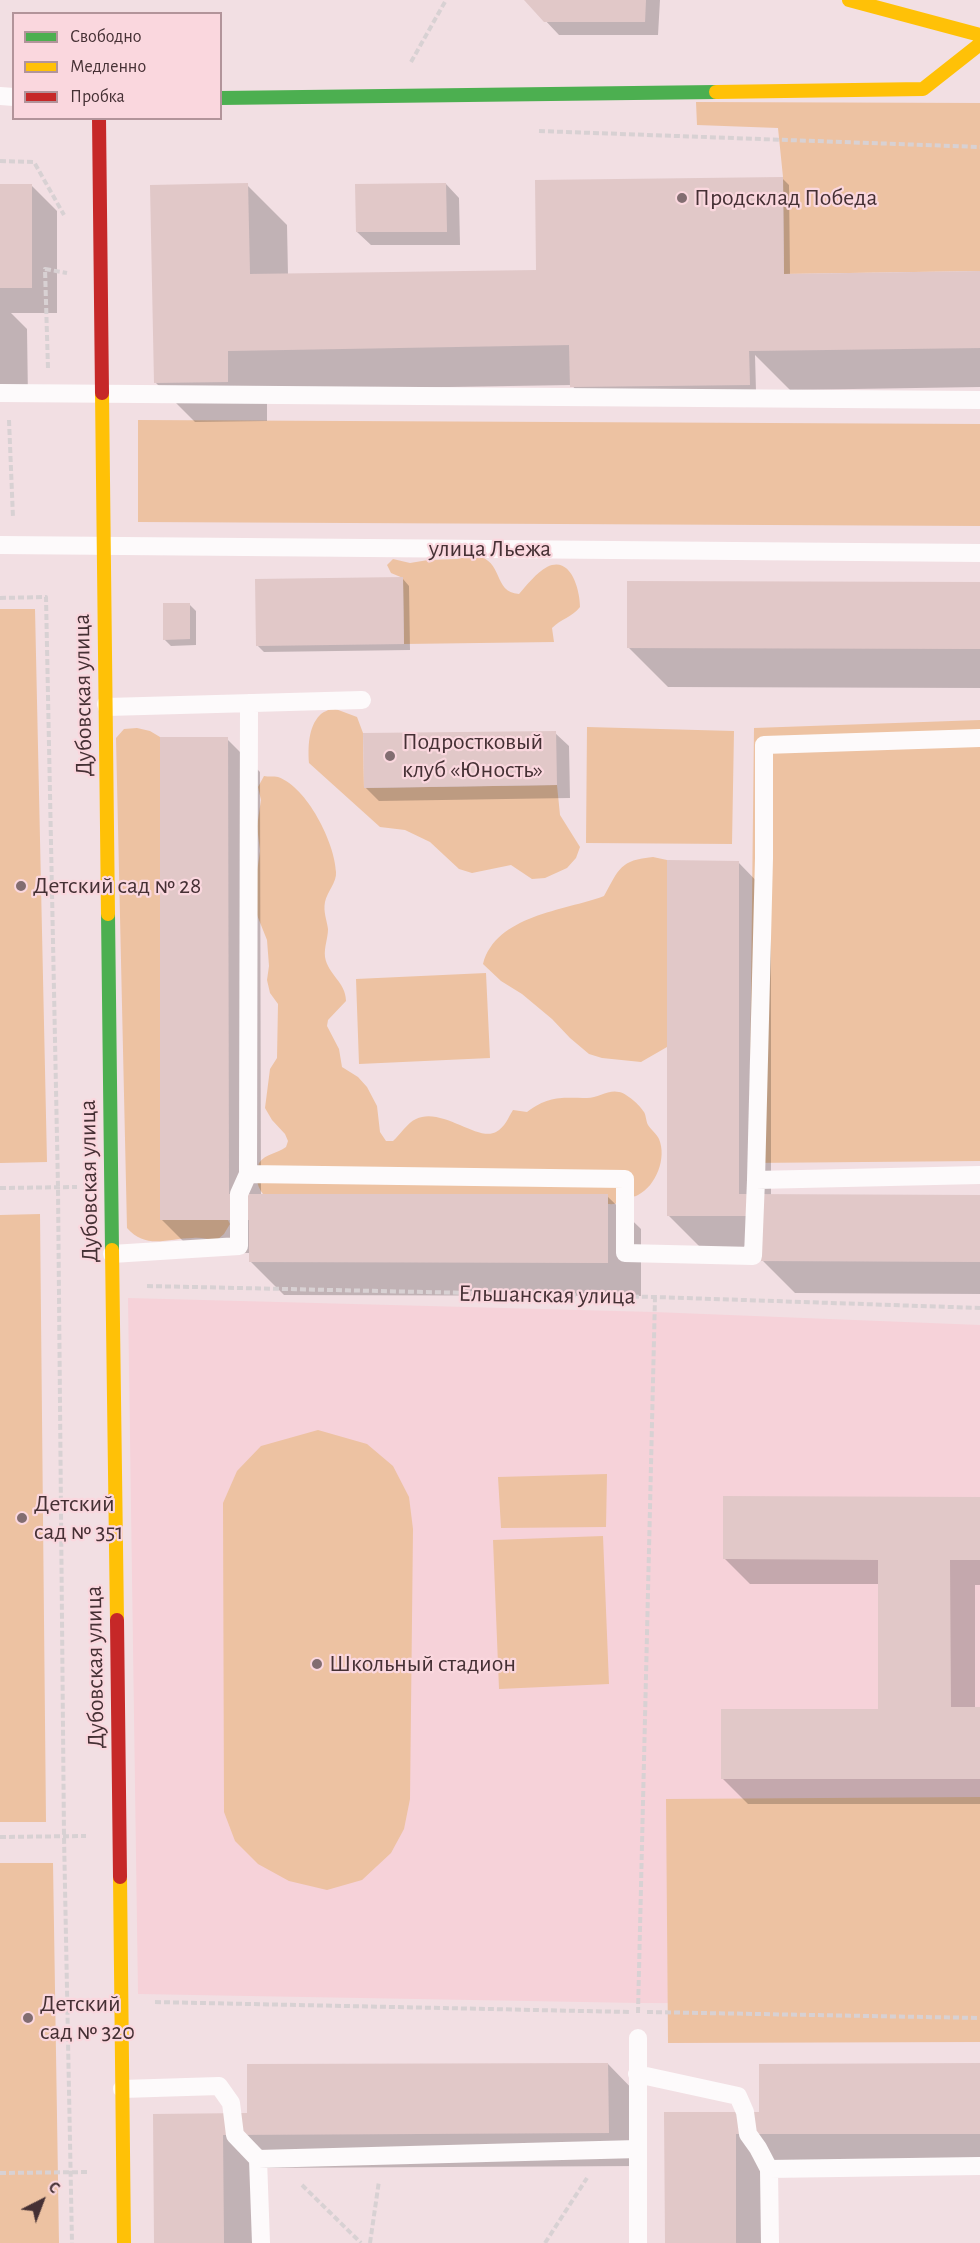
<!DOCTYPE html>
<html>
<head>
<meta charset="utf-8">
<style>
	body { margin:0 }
	#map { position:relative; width:980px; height:2243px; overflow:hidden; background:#f2dfe3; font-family:"Alegreya Sans",sans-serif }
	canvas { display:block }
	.legend { position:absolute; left:12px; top:12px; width:210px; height:108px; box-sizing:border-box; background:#fad7de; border:2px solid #b2949a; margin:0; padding:8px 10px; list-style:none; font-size:18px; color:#453034 }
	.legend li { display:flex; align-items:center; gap:12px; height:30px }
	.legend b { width:30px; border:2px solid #b2949a }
	.north { position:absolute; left:12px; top:2171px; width:60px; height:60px; -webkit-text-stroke:4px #fad7de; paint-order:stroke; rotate:42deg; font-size:16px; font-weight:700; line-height:24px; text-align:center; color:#453034 }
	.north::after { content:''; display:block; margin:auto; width:21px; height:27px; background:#453034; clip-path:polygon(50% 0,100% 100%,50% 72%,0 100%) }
</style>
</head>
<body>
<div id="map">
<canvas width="980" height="2243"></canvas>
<ul class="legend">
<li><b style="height:8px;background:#4caf50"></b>Свободно</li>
<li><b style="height:8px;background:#ffc107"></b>Медленно</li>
<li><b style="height:8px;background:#c62828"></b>Пробка</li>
</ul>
<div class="north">С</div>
</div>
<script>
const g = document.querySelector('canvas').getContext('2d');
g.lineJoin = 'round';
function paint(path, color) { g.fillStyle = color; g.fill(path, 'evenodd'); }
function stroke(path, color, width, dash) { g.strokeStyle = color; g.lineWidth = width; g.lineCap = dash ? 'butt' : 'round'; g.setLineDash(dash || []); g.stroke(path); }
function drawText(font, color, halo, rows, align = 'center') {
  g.font = font + ' "Alegreya Sans",sans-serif'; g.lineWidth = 4.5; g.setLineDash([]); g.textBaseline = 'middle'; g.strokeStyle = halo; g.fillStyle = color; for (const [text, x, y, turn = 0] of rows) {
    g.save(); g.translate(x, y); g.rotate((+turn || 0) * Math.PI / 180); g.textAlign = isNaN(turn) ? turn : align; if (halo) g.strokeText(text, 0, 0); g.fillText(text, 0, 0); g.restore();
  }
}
paint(new Path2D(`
	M128,1298L654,1312L980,1325V2004L639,2003L138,1994Z`), '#f6d2d9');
paint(new Path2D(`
	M696,102L980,103V271L784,274L783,177L778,128L697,125Z
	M138,420L980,424V526L138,522Z
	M475,555C505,561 492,592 519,594C527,585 536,573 547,567C571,555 580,590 580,607C572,617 561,619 552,628L554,642L404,644L403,578L391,573L387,565L393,559L410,563L428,560L457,559Z
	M0,609H35L47,1162L0,1163Z
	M333,708L357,717L363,733L364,788L557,785L560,815L580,847L576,858L567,868L545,878L532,879L511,865L472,873L459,869L430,842L405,830L380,827L309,763C308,748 308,727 320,715C322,712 329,710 333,708Z
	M980,720V1161L749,1163L754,728Z
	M587,727L734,731L732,844L586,843Z
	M137,728L150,731L160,737V1220H228L230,1224L224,1234L217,1240C209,1240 201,1237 193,1238C168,1238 146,1250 127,1228L116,738L124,729Z
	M264,776C268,777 274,776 278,777C307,787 335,843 336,872C337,882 327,892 325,902C323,912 327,920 328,929C328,938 324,947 325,957C328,975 346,982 346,1001L328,1020L327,1026L339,1049L342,1067L358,1077L367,1087L377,1106L380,1132L386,1141H393C400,1135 407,1123 416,1119C441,1106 478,1142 496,1132C505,1127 508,1118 513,1110L527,1112C550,1095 562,1098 587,1098C598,1098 609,1089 619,1092C626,1093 640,1105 644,1112C646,1115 646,1121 648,1125C651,1130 657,1134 659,1139C667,1158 656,1186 638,1195C632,1198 635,1195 629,1197C620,1201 618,1205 608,1204V1194H263C256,1185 255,1174 259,1163C266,1153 277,1154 286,1147L288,1141L285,1134L272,1120L265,1108L270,1069L277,1058L278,1004L270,993L267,980L269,966L267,940L257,915L252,889L258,865L260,851L257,826L261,800L258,787Z
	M653,857L667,860V1047L641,1062L602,1058L589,1054L570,1038L552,1019L522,994L501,981L483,964C496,915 564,911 604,896C619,869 620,860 653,857Z
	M486,973L490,1058L359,1064L356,979Z
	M40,1214L46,1822H0V1215Z
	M318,1430L367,1444L393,1466L409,1497L413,1529L410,1799L404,1829L391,1853L362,1880L327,1890L289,1881L258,1864L235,1841L224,1812L223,1503L237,1471L261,1446Z
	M607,1474L606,1527L501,1528L498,1477Z
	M603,1536L609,1684L499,1689L493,1540Z
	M980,1797V2042L668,2043L666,1799Z
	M0,1863H53L59,2243H0Z`), '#edc2a2');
paint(new Path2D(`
	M526,0H660L658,35H559Z
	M782,178L789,185L790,275L980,272V387L790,390L755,355L756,391L578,393L572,385L267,390V421L195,422L155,382L247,185L287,225L288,275L538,271Z
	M446,184L459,198L460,245H371L357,232Z
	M31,185L57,211V313H11L27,329L28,399H0V186Z
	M403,579L409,586L410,650L264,652L257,645Z
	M980,583V688L668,687L628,647Z
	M189,604L196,611V645L171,646L164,639Z
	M555,733L569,746L570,798L379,801L365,787Z
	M227,739L260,772L261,1196H607L641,1229V1296L284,1295L251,1262V1253H195L162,1220Z
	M738,862L771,896V1196L980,1197V1294L795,1293L762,1260V1249H702L668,1215Z
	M980,1498V1585H975V1708H980V1804H748L722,1778L880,1711L879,1584H750L725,1559Z
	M608,2064L641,2098L642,2166L256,2168L257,2243H155L154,2115H249Z
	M980,2065V2167H768L769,2243H667L666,2114H760Z`), '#0003');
paint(new Path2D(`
	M524,0H646L645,22H544Z
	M783,177L784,274L980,271V348L749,351L750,385L570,387L569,345L228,351V382L154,383L150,185L248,183L250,274L536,270L535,180Z
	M446,183L447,232H356L355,184Z
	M0,184H32V288H0Z
	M403,577L404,644L256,646L255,579Z
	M627,581L980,582V649L627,648Z
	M163,603H190V639L163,640Z
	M556,731L557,785L364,788L363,733Z
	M160,737H228L229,1194H608V1263L249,1262V1220H160Z
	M667,860L739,861V1194L980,1195V1262L761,1261V1216H667Z
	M723,1496L980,1497V1560H950L951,1707H980V1779H721V1709H878V1560L723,1559Z
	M608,2063L609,2133L223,2135L224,2243H154L153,2114L247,2113V2064Z
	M980,2063V2134H736V2243H665L664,2112H759V2064Z`), '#e1c8c8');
stroke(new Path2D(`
	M411,62L446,0
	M539,131L980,147
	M0,161L34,162L64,215
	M48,368L45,269L67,273
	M9,420L13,518
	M0,598L46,597L58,1187L64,1836L72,2243
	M0,1188L77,1187
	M147,1286L655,1297L980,1308
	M0,1837L86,1836
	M155,2002L631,2012
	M647,2012L980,2018
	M638,2013L655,1297
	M0,2173L90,2172
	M302,2185L361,2243
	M370,2243L379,2181
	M545,2243L587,2178`), '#d8d1d3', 4, [6, 3]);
stroke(new Path2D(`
	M0,96L14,97
	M0,393L980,400
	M0,545L980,553
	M106,704L107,707L362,700
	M248,1174L249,703
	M756,1180L764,858V745L980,738
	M112,1254L239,1246V1194L248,1174L625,1179V1253L753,1256L756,1180L980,1175
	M638,2038V2243
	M637,2074L738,2096L745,2112L748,2134L758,2148L769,2169
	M122,2089L219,2086L231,2103L235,2135L258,2159L261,2243
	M258,2159L638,2149
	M770,2243L769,2169L980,2166`), '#fdfafb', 18);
stroke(new Path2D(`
	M220,98L716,92
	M108,914L112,1250`), '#4caf50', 14);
stroke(new Path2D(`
	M849,0L980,35
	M716,92L923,89L980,44
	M102,393L108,914
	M112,1250L117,1620
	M120,1877L124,2243`), '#ffc107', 14);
stroke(new Path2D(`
	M99,118L102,393
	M117,1620L120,1877`), '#c62828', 14);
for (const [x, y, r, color] of [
	[682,198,6,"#826d71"],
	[390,756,6,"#826d71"],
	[21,886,6,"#826d71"],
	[22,1518,6,"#826d71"],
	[317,1664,6,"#826d71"],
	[28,2018,6,"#826d71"]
]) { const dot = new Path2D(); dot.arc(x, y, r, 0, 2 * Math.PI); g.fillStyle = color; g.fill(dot); stroke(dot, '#fad7de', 2); }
drawText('24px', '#453034', '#fad7de', [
	["Продсклад Победа",694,198],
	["Подростковый",402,742],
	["клуб «Юность»",402,770],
	["Детский сад № 28",33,886],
	["Детский",34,1504],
	["сад № 351",34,1532],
	["Школьный стадион",329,1664],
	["Детский",40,2004],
	["сад № 320",40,2032]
], 'left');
drawText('24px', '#453034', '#fad7de', [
	["улица Льежа",490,549],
	["Дубовская улица",83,695,-91],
	["Дубовская улица",89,1181,-91],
	["Ельшанская улица",547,1295,1],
	["Дубовская улица",95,1667,-91]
]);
</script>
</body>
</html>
